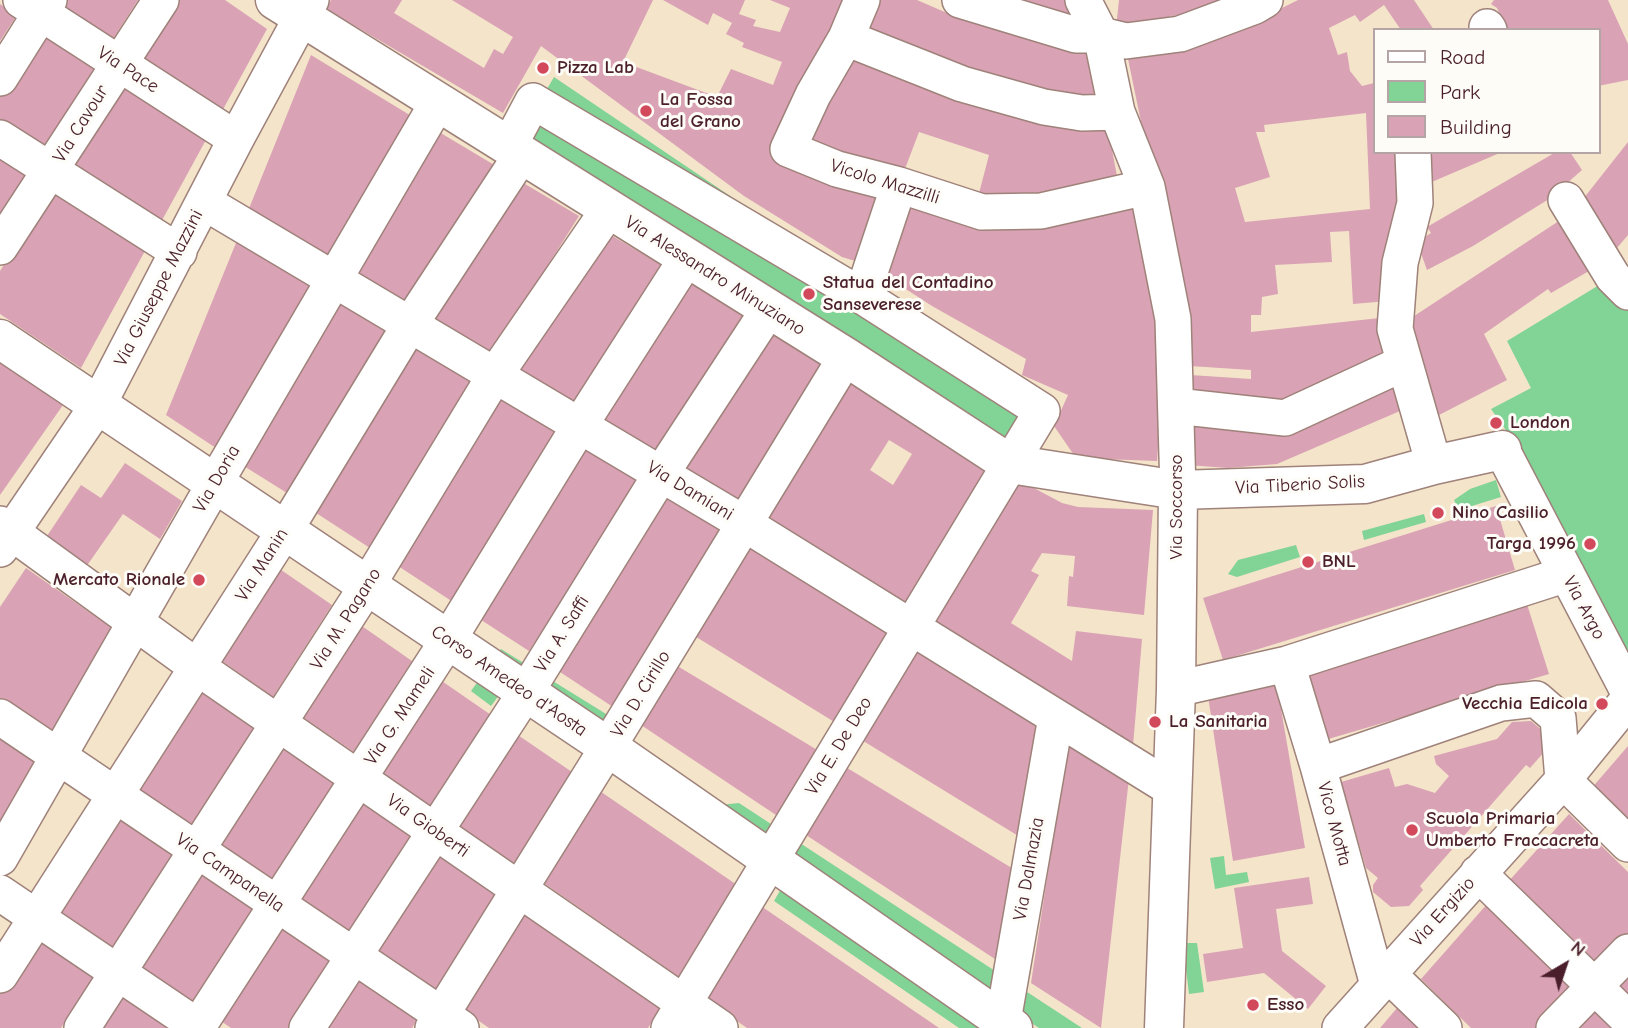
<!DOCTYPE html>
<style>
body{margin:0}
#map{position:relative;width:1628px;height:1028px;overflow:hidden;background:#f4e4ca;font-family:"Comic Neue",sans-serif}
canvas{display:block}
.legend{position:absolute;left:1373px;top:28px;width:228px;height:126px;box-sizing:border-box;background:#fdfcf7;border:2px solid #b5a4a5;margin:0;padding:9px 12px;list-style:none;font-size:21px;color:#4a1f2b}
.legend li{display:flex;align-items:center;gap:14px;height:35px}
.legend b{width:35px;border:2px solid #b5a4a5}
.north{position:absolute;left:1530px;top:930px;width:70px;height:70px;-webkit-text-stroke:5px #fdfcf7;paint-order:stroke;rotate:39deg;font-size:19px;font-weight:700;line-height:28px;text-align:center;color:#4a1f2b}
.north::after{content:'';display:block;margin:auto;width:24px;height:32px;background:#4a1f2b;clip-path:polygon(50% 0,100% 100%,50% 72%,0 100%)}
</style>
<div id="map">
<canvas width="1628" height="1028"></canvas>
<ul class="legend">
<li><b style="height:9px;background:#fff"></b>Road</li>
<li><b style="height:19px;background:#81d496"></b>Park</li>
<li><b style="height:19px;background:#d9a2b5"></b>Building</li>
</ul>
<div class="north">N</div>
</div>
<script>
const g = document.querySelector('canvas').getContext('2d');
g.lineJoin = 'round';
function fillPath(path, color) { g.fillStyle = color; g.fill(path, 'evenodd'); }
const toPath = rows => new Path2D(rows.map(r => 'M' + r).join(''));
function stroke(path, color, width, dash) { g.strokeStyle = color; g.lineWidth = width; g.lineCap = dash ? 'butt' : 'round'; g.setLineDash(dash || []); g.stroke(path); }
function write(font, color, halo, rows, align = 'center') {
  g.font = font + ' "Comic Neue",sans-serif'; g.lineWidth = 6; g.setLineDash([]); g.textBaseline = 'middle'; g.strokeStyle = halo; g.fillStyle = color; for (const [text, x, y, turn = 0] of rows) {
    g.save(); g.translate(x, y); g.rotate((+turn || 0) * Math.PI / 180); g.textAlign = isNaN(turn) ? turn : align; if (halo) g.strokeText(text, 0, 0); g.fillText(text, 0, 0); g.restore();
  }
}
const green = toPath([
 [554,77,742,204,763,239,1034,410,1016,451,517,140],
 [1609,279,1628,295,1628,653,1527,460,1491,409,1531,388,1507,341],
 [1496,480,1501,497,1459,510,1454,500,1470,489],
 [1424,514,1426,522,1364,540,1362,531],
 [1296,545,1300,557,1237,577,1228,574,1238,560],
 [501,649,611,717,602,731,514,675,491,706,471,691],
 [739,803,1082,1028,1039,1028,709,806],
 [1224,856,1226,875,1247,872,1249,882,1215,889,1210,858],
 [785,882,998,1028,959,1028,774,901],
 [1183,943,1197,943,1204,992,1189,994]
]);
const building = toPath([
 [62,0,138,0,111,42,57,7],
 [174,0,225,0,267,29,221,113,136,58],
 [331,0,402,0,394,13,484,68,494,49,503,54,513,37,452,0,653,0,623,62,717,97,731,69,773,85,782,62,742,47,744,43,726,34,732,23,713,13,708,25,663,0,745,0,739,14,756,20,753,26,780,32,790,8,770,0,853,0,776,150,889,192,865,264,842,257,744,196,541,46,503,113,326,9],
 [871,0,917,0,954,16,1028,38,1093,53,1096,104,939,63,856,31],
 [997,0,1071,0,1078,5,1068,24],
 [1119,0,1237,0,1193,15,1169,16,1169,25,1116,28],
 [1298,0,1414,0,1434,30,1401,30,1384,5,1360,22,1355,15,1329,28,1338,55,1347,52,1350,71,1362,86,1374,83,1374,152,1402,152,1402,206,1388,301,1353,304,1349,231,1330,232,1332,262,1275,265,1278,294,1262,297,1261,315,1251,315,1251,332,1389,317,1390,365,1273,408,1190,402,1190,375,1251,379,1251,370,1190,366,1188,303,1172,229,1146,146,1128,59,1274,12],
 [1366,113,1370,209,1245,222,1235,188,1270,177,1256,132,1265,132,1264,125],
 [1494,0,1608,0,1628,44,1628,80,1598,86,1598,30,1507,30,1497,8,1491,4],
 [0,4,17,15,0,41],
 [42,30,96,66,43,148,0,120,0,95],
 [847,49,1107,123,1119,187,977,201,989,155,919,132,903,174,823,153,803,134],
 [311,55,413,117,330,259,248,211],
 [121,82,207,138,160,224,69,165],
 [439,132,496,166,407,305,354,273],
 [1628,142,1628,235,1611,255,1576,208],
 [1422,152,1502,152,1427,184],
 [1556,152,1570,152,1582,170,1549,199,1473,246,1427,270,1417,242,1431,233,1427,227],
 [0,154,28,172,0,215],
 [520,181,579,216,491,355,431,320],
 [53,188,146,249,81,368,0,314,0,271],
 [904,193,1133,199,1164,353,1157,461,1076,458,1054,426,1068,395,1022,375,1026,359,932,306,878,271],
 [1568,215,1601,264,1551,293,1548,289,1484,334,1507,380,1439,415,1418,374,1405,322],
 [604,231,663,266,576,406,515,370],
 [238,238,316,284,219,450,166,415],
 [687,281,746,316,657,454,599,420],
 [340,297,392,329,287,493,239,463],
 [769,330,826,365,739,504,681,469],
 [416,343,476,380,370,548,310,509],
 [0,362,63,405,0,495],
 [1393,376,1400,411,1277,464,1228,468,1187,465,1189,413,1253,417,1254,434,1276,432],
 [852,380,991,464,906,606,765,519],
 [889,440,912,454,893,485,870,470],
 [500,394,560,431,453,602,392,562],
 [583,445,640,479,529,651,475,616],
 [125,463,182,501,160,539,123,514,86,567,45,539,81,485,101,498],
 [1017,479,1062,503,1078,507,1153,510,1144,615,1067,606,1069,576,1073,577,1075,556,1042,553,1031,571,1039,575,1011,623,1072,661,1076,631,1142,639,1133,746,931,621],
 [665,494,723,530,613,707,554,668],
 [1496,506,1515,570,1223,660,1203,598],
 [749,545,891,632,836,723,693,635],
 [274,565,332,605,273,697,215,656],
 [26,568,116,631,55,738,0,700,0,607],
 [1526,601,1549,674,1325,740,1303,671],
 [359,624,412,661,354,752,301,716],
 [916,647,1037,721,1020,837,860,739],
 [674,664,819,751,779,817,638,723],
 [436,677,491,715,432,807,377,769],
 [1276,680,1305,848,1233,861,1208,696],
 [196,686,255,726,190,827,131,788],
 [1531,721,1544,732,1545,751,1530,768,1526,765,1420,886,1423,890,1409,906,1391,907,1373,892,1373,885,1378,878,1366,868,1341,782,1389,768,1395,787,1407,784,1435,793,1449,776,1436,764,1434,756,1497,739,1512,722],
 [512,731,572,772,514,864,454,822],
 [0,738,40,765,0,834],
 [1068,741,1129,778,1101,1028,1031,983],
 [282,745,335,782,271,882,217,846],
 [1628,746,1628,827,1590,790],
 [844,766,1015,870,1001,963,803,833],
 [594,787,737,885,679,977,538,879],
 [359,798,413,835,349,934,295,898],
 [114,814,173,854,112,949,53,909],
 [1569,814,1628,872,1628,933,1595,967,1508,882],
 [436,851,496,893,435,991,373,950],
 [200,872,255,909,194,1003,139,967],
 [1309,877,1313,904,1276,909,1282,951,1326,986,1308,1009,1264,973,1207,982,1203,954,1243,948,1234,888],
 [1488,903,1575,988,1537,1028,1471,1028,1421,979],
 [758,904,939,1028,747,1028,702,997],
 [519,909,661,1007,648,1028,489,1028,459,1007],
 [278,925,333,961,289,1028,231,1028,218,1019],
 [36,935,96,975,61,1028,0,1028,0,992],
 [1628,972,1628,999,1615,986],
 [356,977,418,1018,412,1028,323,1028],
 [123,993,174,1028,100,1028],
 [1403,1001,1432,1028,1380,1028],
 [1594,1008,1615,1028,1574,1028]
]);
const street = toPath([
 [21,0,236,139],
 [862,0,846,38,813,95,788,149,837,169,899,185,982,212,1041,211,1147,187],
 [960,0,1076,35,1101,35,1126,41,1180,34,1255,6,1265,0],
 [1083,0,1101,35,1117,112,1147,187,1173,319,1178,490],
 [1487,27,1489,30],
 [846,38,962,84,1044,107,1082,113,1117,112],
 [0,78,49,0],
 [0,138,179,252],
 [509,146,533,101,862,296,1042,411,669,1028],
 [1413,152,1415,203,1400,263,1395,329,1434,465],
 [1566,200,1613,277,1628,292],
 [204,202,745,524,1172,789],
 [0,247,161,0],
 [862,296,899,185],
 [1176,406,1285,418,1404,363],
 [1502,450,1628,691],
 [0,524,197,667,720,1028],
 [0,549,98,405,236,139,311,0],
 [1287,664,1318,766,1378,985],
 [1176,689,1287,664,1567,574],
 [0,717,461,1028],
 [1318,766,1501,703,1536,699,1558,718,1563,780,1628,844],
 [0,858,215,483,438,102],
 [1478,873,1628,1019],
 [0,893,200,1028],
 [1388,974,1444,1028],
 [0,975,285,530,411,323,522,154],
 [1003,1021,1056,717],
 [82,1028,367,586,495,375,609,209],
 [197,1028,448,640,580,425,687,258],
 [307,1028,526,692,661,474,769,309],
 [433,1028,608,747,846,357],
 [1340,1028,1563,780,1628,700],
 [1554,1028,1628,952]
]);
const secondary = toPath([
 [275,0,846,357,1010,464,1178,490,1365,484,1434,465,1502,450],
 [0,339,608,747,1013,1028],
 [1164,1028,1176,689,1178,490]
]);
const markers = [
 [543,68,7,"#d1495b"],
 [646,111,7,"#d1495b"],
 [809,294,7,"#d1495b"],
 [1496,423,7,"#d1495b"],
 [1438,513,7,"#d1495b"],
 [1590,544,7,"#d1495b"],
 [1308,562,7,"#d1495b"],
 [199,580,7,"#d1495b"],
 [1602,704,7,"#d1495b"],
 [1155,722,7,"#d1495b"],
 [1412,830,7,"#d1495b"],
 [1253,1005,7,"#d1495b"]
];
const poiNames = [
 ["Pizza Lab",557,68],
 ["La Fossa",660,100],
 ["del Grano",660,122],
 ["Statua del Contadino",823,283],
 ["Sanseverese",823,305],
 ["London",1510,423],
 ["Nino Casilio",1452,513],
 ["Targa 1996",1576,544,"right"],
 ["BNL",1322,562],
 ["Mercato Rionale",185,580,"right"],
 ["Vecchia Edicola",1588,704,"right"],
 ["La Sanitaria",1169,722],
 ["Scuola Primaria",1426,819],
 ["Umberto Fraccacreta",1426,841],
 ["Esso",1267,1005]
];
const streetNames = [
 ["Via Pace",128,70,33],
 ["Via Cavour",81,124,-58],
 ["Vicolo Mazzilli",885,182,17],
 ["Via Alessandro Minuziano",715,276,32],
 ["Via Giuseppe Mazzini",159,288,-63],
 ["Via Doria",217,479,-60],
 ["Via Tiberio Solis",1300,485,-3],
 ["Via Damiani",690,491,31],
 ["Via Soccorso",1177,507,-90],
 ["Via Manin",262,565,-58],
 ["Via Argo",1584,608,62],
 ["Via M. Pagano",346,619,-58],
 ["Via A. Saffi",562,634,-58],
 ["Corso Amedeo d'Aosta",509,681,34],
 ["Via D. Cirillo",641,694,-59],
 ["Via G. Mameli",400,716,-57],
 ["Via E. De Deo",839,746,-59],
 ["Vico Motta",1334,824,75],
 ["Via Gioberti",428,826,35],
 ["Via Dalmazia",1029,869,-80],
 ["Via Campanella",230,873,34],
 ["Via Ergizio",1443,912,-48]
];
fillPath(green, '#81d496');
fillPath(building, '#d9a2b5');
stroke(street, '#9f827a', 38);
stroke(secondary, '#9f827a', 41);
stroke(street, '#fff', 35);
stroke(secondary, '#fff', 38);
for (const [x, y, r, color] of markers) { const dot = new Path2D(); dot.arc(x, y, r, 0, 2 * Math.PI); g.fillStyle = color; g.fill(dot); stroke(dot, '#fdfcf7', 2.5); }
write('bold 19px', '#4a1f2b', '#fdfcf7', poiNames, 'left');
write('19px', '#4a1f2b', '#fdfcf7', streetNames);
</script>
